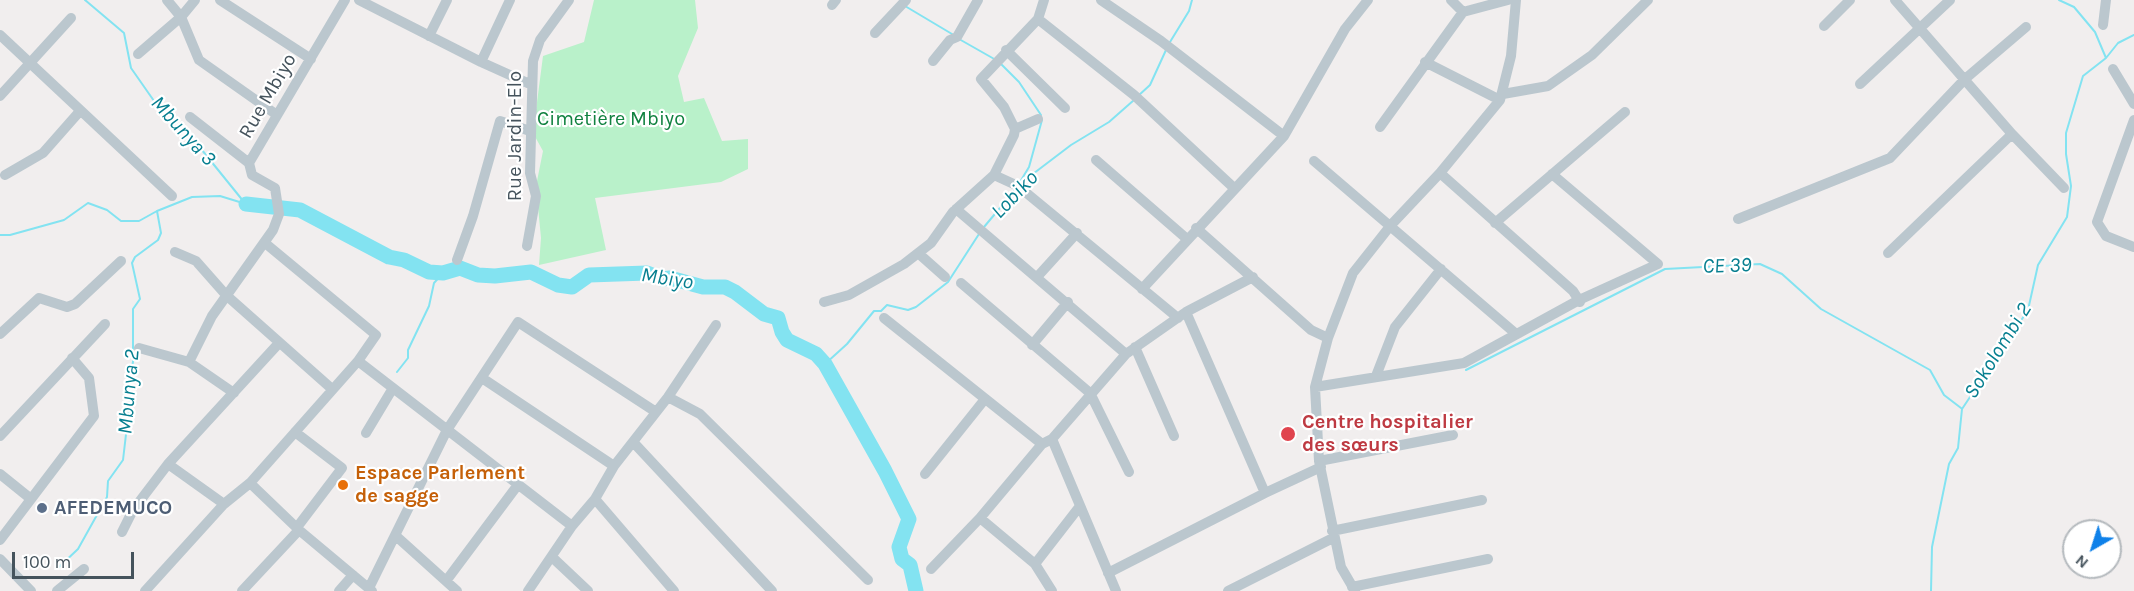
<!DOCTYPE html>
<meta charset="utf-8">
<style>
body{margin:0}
#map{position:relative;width:2134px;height:591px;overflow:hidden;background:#f1eeee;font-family:Karla,sans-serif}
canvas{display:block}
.north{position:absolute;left:2062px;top:519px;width:60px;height:60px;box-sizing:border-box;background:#fff;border:2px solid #b5babe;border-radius:50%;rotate:219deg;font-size:16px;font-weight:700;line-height:24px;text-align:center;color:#45535c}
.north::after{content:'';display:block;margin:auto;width:21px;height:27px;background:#0f81e9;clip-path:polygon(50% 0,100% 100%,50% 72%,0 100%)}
.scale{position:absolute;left:12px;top:552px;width:122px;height:27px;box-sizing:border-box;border:3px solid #45535c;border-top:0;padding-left:8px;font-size:18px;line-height:21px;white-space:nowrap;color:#45535c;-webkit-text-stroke:4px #fff;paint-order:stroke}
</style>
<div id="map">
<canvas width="2134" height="591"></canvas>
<div class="north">N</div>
<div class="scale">100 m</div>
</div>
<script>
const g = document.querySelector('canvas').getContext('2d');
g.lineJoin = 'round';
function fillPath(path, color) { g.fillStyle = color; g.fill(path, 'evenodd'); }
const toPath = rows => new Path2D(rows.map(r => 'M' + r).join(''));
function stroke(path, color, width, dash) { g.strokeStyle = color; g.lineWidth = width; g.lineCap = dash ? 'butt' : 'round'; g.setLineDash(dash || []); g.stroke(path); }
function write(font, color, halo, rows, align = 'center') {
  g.font = font + ' Karla,sans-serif'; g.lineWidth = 4.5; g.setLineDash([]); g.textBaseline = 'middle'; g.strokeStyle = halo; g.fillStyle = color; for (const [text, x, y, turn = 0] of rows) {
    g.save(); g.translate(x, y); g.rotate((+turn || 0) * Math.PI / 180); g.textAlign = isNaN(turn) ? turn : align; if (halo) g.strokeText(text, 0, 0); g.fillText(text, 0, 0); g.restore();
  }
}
const green = toPath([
 [594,0,695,0,698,28,678,76,684,102,704,98,722,141,748,139,748,169,721,182,595,198,606,250,539,265,541,238,536,186,543,151,533,133,543,56,584,42]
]);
const stream = toPath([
 [85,0,124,33,131,68,168,121,189,134,244,202],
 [2059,0,2074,7,2095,32,2106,58],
 [905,6,952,34],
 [959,39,996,60],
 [1170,42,1189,11,1192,0],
 [1000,63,1019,82,1041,115],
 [1138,96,1150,85,1166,50],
 [1020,182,1029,167,1042,120],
 [1021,183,1071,145,1109,122,1134,100],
 [984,227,1015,190],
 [0,235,10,235,64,220,88,203,107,210,121,221,139,221,157,211],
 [825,364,847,344,874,311,881,311,887,305,908,310,916,307,948,282,979,234],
 [1466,370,1665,269,1760,264,1782,274,1821,309,1930,370,1944,395,1961,408],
 [397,372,408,358,408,350,429,306,434,283,443,273],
 [59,567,78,549,107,497,108,481,123,460,130,400,128,382,133,362,133,309,140,299,132,263,135,257,158,240,161,233,157,211,192,197,220,196,246,204],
 [1931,591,1932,547,1949,464,1958,448,1962,409,2028,310,2038,265,2067,217,2071,186,2066,154,2066,133,2083,76,2106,58,2118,43,2134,35]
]);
const river = toPath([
 [246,204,300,210,389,257,404,260,429,272,443,273,460,268,478,275,495,276,531,272,558,285,572,287,589,275,647,273,662,279,670,278,703,287,725,287,735,292,764,314,778,318,782,332,787,340,816,354,825,364,885,471,909,519,899,547,902,559,910,565,916,591]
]);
const minor = toPath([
 [167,0,181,17,199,60,277,115],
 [220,0,311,59],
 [359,0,481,62,532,85],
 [1101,0,1161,41,1284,136],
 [1451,0,1463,12],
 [1895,0,2012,134,2064,188],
 [832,5,836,0],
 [1038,19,1134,95,1234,188],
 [2103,25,2106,0],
 [1824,26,1850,0],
 [875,33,906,0],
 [0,35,172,196],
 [429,36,447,0],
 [1006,50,1065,108],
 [138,54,181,17,195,0],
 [933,61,950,40,957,37,978,0],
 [481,62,510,0],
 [1425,62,1500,100],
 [2113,69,2134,104],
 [1860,84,1950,0],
 [1503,94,1548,86,1592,55,1648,0],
 [0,96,71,18],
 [190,117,249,163],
 [2134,120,2097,222,2106,236,2134,247],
 [1380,127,1463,12,1508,0],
 [1015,129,1038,119],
 [1096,160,1187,239],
 [1314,161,1515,333],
 [1440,173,1573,291,1580,302],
 [5,175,43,153,80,111],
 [994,175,1018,186,1178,318],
 [956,209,1126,354],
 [1738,219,1890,158,1965,79,2026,27],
 [1495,223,1625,112],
 [1196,228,1311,330,1328,338],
 [527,246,536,196,530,173,533,61,540,40,569,0],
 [175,252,196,261,226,295,332,389],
 [918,253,945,277],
 [1888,253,2012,134],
 [457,260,473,216,500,121,530,131],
 [1038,276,1077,233],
 [961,283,1090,393,1129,472],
 [1142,289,1284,136,1345,29,1368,0],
 [824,302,849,295,904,264,931,243,953,212,994,175,1014,135,1015,129,1004,107,981,79,1038,19,1044,0],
 [1186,312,1265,493],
 [884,318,1042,444],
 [0,334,39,298,67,307,75,304,121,261],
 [1032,345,1068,302],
 [1135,347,1174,436],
 [139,348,189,362,234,393],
 [358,361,572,526],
 [189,362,212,316,273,230,279,214,275,188,252,175,249,163,345,0],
 [1376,376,1395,327,1441,269],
 [482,378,614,466],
 [1315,387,1464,363,1579,300,1658,264,1552,174],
 [668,397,700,414,868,580],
 [295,432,342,468,298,526],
 [366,433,393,388],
 [0,436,105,324],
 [1052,439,1116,591],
 [634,443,772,591],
 [1319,461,1453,435],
 [168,464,224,504],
 [0,474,31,499],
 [925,474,985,399],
 [250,483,299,530,372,591],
 [595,499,674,591],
 [980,518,1035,564,1052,591],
 [1332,531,1482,500],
 [122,532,133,510,168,464,279,343],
 [396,536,457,591],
 [0,540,94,416,89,378,72,358],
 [553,558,588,591],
 [0,559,31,591],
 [1035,564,1080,506],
 [931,569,980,518,1042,444,1052,439,1126,354,1186,312,1253,277],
 [1108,573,1265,493,1321,467],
 [446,581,517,486],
 [1352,587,1488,559],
 [369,588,447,430,518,322,656,412],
 [57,591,84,569],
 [145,591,224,504,250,483,358,361,376,335,265,243],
 [242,591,299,530],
 [339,591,353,575],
 [528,591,572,526,595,499,614,466,668,397,716,325],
 [1228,591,1333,538],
 [1355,591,1341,567,1319,461,1315,387,1328,338,1353,273,1391,225,1440,173,1500,100,1511,56,1516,0]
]);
const markers = [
 [1288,434,8,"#e0444e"],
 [343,485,6,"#e8710a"],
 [42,508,6,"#5c6f8a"]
];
const streetNames = [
 ["Rue Mbiyo",268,96,-60],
 ["Rue Jardin-Elo",515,136,-90]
];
const parkNames = [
 ["Cimetière Mbiyo",611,119]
];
const healthNames = [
 ["Centre hospitalier",1302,422],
 ["des sœurs",1302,445]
];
const foodNames = [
 ["Espace Parlement",355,473],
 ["de sagge",355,496]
];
const serviceNames = [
 ["AFEDEMUCO",54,508]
];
const waterNames = [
 ["Mbunya 3",183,131,48],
 ["Lobiko",1015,195,-46],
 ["CE 39",1727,266,-2],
 ["Mbiyo",667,279,9],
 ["Sokolombi 2",1998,351,-58],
 ["Mbunya 2",129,392,-85]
];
fillPath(green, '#b9f1ca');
stroke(stream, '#83e3f1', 2);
stroke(river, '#83e3f1', 15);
stroke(minor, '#bbc7ce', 10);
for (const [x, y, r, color] of markers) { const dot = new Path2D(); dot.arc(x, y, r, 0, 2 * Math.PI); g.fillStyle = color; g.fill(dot); stroke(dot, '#fff', 2); }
write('20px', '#45535c', '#fff', streetNames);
write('20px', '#118240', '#fff', parkNames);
write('bold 20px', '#be3a42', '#fff', healthNames, 'left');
write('bold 20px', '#c56008', '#fff', foodNames, 'left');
write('bold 20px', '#4e5e75', '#fff', serviceNames, 'left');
write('italic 21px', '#077f90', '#fff', waterNames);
</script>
